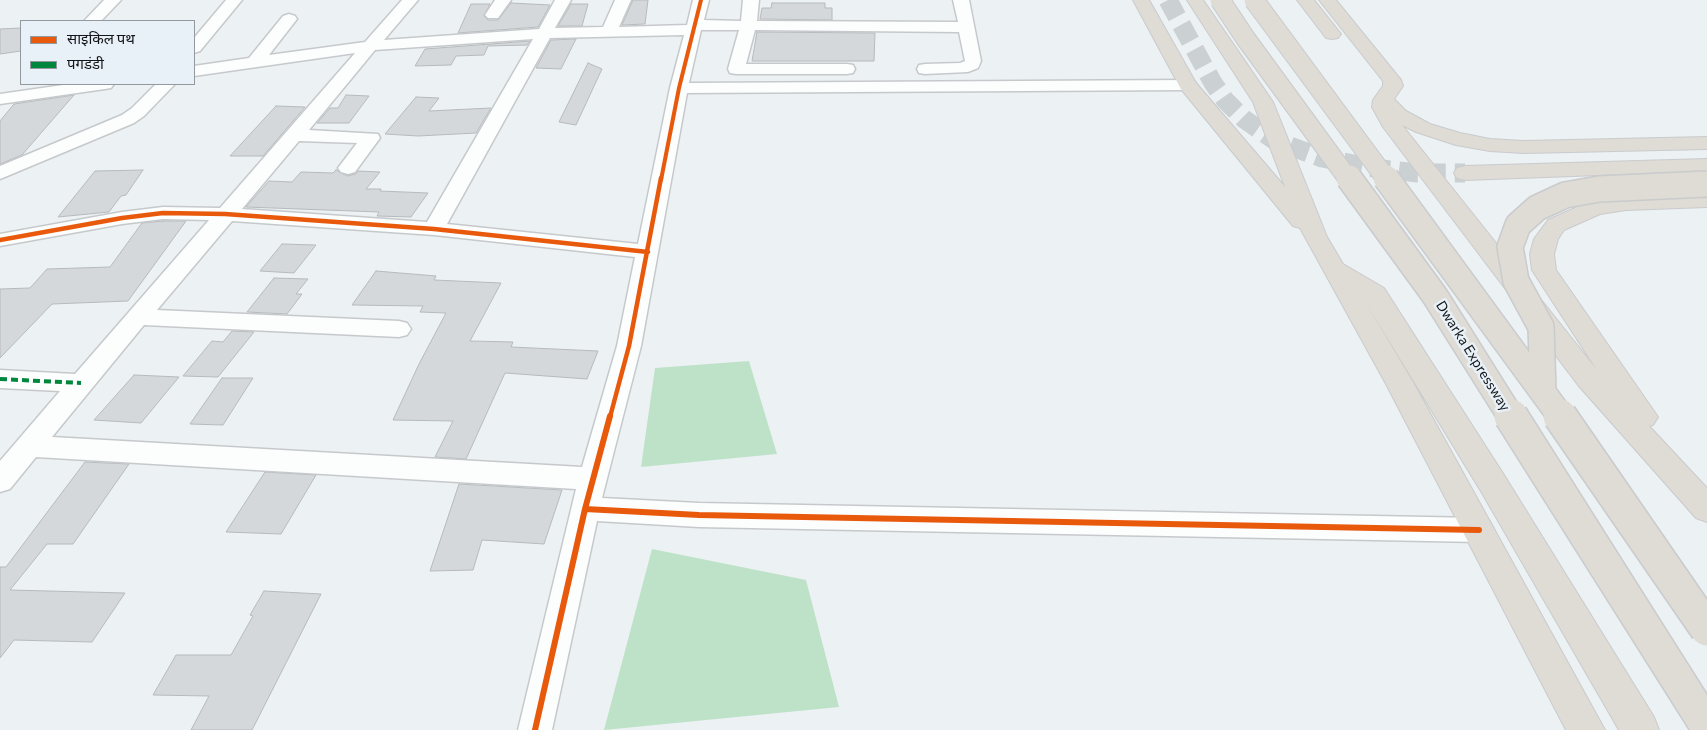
<!DOCTYPE html>
<meta charset="utf-8">
<style>
body{margin:0}
#map{position:relative;width:1707px;height:730px;overflow:hidden;background:#ecf1f4;font-family:Commissioner,"Noto Sans Devanagari",sans-serif}
canvas{display:block}
.legend{position:absolute;left:20px;top:20px;width:175px;height:65px;box-sizing:border-box;background:#e9f1f8;border:1px solid #93999e;margin:0;padding:6px 9px;list-style:none;font-size:15px;color:#131518}
.legend li{display:flex;align-items:center;gap:10px;height:25px}
.legend b{width:25px;border:1px solid #93999e}
</style>
<div id="map">
<canvas width="1707" height="730"></canvas>
<ul class="legend">
<li><b style="height:6px;background:#e8590c"></b>साइकिल पथ</li>
<li><b style="height:6px;background:#00873e"></b>पगडंडी</li>
</ul>
</div>
<script>
const g = document.querySelector('canvas').getContext('2d');
g.lineJoin = 'round';
function fillPath(path, color) { g.fillStyle = color; g.fill(path, 'evenodd'); }
const toPath = rows => new Path2D(rows.map(r => 'M' + r).join(''));
function stroke(path, color, width, dash) { g.strokeStyle = color; g.lineWidth = width; g.lineCap = dash ? 'butt' : 'round'; g.setLineDash(dash || []); g.stroke(path); }
function write(font, color, halo, rows, align = 'center') {
  g.font = font + ' Commissioner,sans-serif'; g.lineWidth = 5; g.setLineDash([]); g.textBaseline = 'middle'; g.strokeStyle = halo; g.fillStyle = color; for (const [text, x, y, turn = 0] of rows) {
    g.save(); g.translate(x, y); g.rotate((+turn || 0) * Math.PI / 180); g.textAlign = isNaN(turn) ? turn : align; if (halo) g.strokeText(text, 0, 0); g.fillText(text, 0, 0); g.restore();
  }
}
const green = toPath([
 [749,361,777,454,641,467,655,368],
 [652,549,806,580,839,707,604,730]
]);
const building = toPath([
 [633,0,648,0,645,24,622,25,633,0],
 [511,3,550,5,538,27,458,33,471,4,490,4,484,16,488,20,498,20,511,3],
 [772,3,825,3,825,8,832,8,832,20,760,19,762,8,771,8,772,3],
 [571,4,588,4,582,26,558,26,571,4],
 [21,28,21,51,0,54,0,29,21,28],
 [757,32,875,33,874,61,752,61,757,32],
 [576,39,561,69,536,68,551,40,576,39],
 [530,41,527,45,488,46,484,55,456,56,451,65,415,66,425,49,530,41],
 [588,63,602,69,576,125,559,122,588,63],
 [74,95,22,155,0,164,0,121,14,104,74,95],
 [346,95,369,96,349,123,317,123,330,108,338,108,346,95],
 [416,97,439,98,429,111,491,108,476,133,418,136,385,134,416,97],
 [276,106,305,107,263,156,230,156,276,106],
 [143,170,126,195,121,196,109,212,58,217,95,171,143,170],
 [336,170,347,176,356,174,358,171,380,172,366,189,381,189,380,191,428,193,411,217,377,216,379,212,246,207,269,181,292,182,301,172,333,173,336,170],
 [163,221,186,221,128,301,52,304,0,358,0,289,30,288,47,269,110,267,142,223,163,221],
 [282,244,316,245,294,273,260,271,282,244],
 [376,271,436,276,434,280,501,283,470,341,513,342,511,347,598,351,587,379,505,373,466,459,435,457,453,421,393,420,419,364,446,313,420,312,423,306,352,305,376,271],
 [274,278,308,279,296,294,302,294,287,314,247,312,274,278],
 [232,331,254,332,218,377,183,376,212,341,223,342,232,331],
 [134,375,179,377,141,423,94,420,134,375],
 [222,378,253,378,223,425,190,424,222,378],
 [85,462,129,464,73,544,47,544,10,590,125,593,92,642,14,640,0,658,0,567,6,567,85,462],
 [265,472,316,475,281,534,226,532,265,472],
 [459,484,562,490,544,544,482,540,473,570,430,571,459,484],
 [264,591,321,594,252,730,191,730,209,696,153,695,176,655,231,655,253,616,250,615,264,591]
]);
const highwayTunnel = toPath([
 [1168,0,1213,83,1225,100,1244,119,1274,140,1322,158,1374,168,1417,173,1465,173]
]);
const minor = toPath([
 [104,0,121,0,101,21,84,21,104,0],
 [226,0,242,0,200,51,194,53,194,38,226,0],
 [402,0,418,0,384,40,539,29,555,0,571,0,555,28,603,27,615,0,631,0,619,27,687,25,693,0,709,0,704,20,741,21,743,0,759,0,757,21,958,22,953,0,969,0,981,61,978,68,968,72,925,74,919,73,917,69,919,65,925,64,960,63,965,61,959,32,755,30,746,64,847,64,853,65,855,69,853,73,847,74,736,74,730,73,728,69,739,30,701,30,689,83,1188,80,1194,81,1197,85,1194,89,1188,90,687,93,641,346,602,498,699,503,1479,518,1489,521,1494,530,1489,539,1479,542,699,527,597,521,552,730,518,730,576,489,36,457,10,489,0,492,0,461,60,391,0,388,0,370,75,374,209,220,163,219,122,224,0,246,0,234,122,212,163,207,220,208,355,53,194,76,194,66,249,58,283,16,289,14,295,16,297,19,269,55,365,42,402,0],
 [684,35,670,88,638,244,447,224,550,38,684,35],
 [533,39,427,222,242,209,299,141,357,143,338,168,341,172,348,174,355,172,380,138,378,134,309,130,375,50,533,39],
 [232,221,434,235,635,257,617,346,582,467,52,437,144,325,399,337,407,335,411,329,407,323,399,321,157,310,232,221],
 [495,0,511,0,498,18,488,18,485,15,495,0],
 [70,84,114,84,111,88,105,89,0,104,0,94,70,84],
 [156,84,175,84,144,116,134,123,0,179,0,166,122,115,132,108,156,84]
]);
const highway = toPath([
 [1133,0,1149,0,1196,83,1285,187,1253,102,1187,0,1203,0,1273,102,1327,237,1343,264,1384,288,1504,475,1654,717,1659,730,1619,730,1482,493,1363,298,1414,384,1605,730,1566,730,1386,384,1300,228,1293,226,1181,89,1133,0],
 [1297,0,1314,0,1341,34,1338,38,1332,39,1326,38,1297,0],
 [1319,0,1336,0,1401,80,1403,86,1394,99,1406,111,1430,124,1460,133,1490,139,1524,141,1707,137,1707,149,1524,153,1490,151,1456,145,1416,132,1402,125,1597,370,1532,270,1530,254,1534,239,1548,220,1586,203,1626,196,1707,193,1707,207,1626,210,1600,214,1564,230,1558,239,1554,254,1556,270,1658,417,1653,425,1649,426,1707,488,1707,522,1696,518,1578,385,1383,127,1372,107,1373,100,1383,86,1383,81,1319,0],
 [1707,159,1707,171,1465,180,1457,178,1454,173,1457,168,1465,166,1707,159]
]);
const highwayBridgeFar2 = toPath([
 [1220,0,1246,39,1349,180],
 [1254,0,1387,180]
]);
const highwayBridgeFar1 = toPath([
 [1349,178,1435,296,1511,417],
 [1386,178,1561,417],
 [1543,391,1541,327,1516,281,1510,247,1518,225,1537,208,1565,195,1599,189,1707,184]
]);
const highwayBridge = toPath([
 [1511,416,1707,726],
 [1560,416,1707,629]
]);
const quiet = toPath([
 [0,379,81,383]
]);
const cyclewayFar2 = toPath([
 [661,180,679,88,701,0]
]);
const cyclewayFar1 = toPath([
 [0,240,122,218,163,213,225,214,434,229,648,252],
 [610,417,629,346,661,178]
]);
const cycleway = toPath([
 [585,509,699,515,1479,530],
 [535,730,585,509,610,416]
]);
const streetNames = [
 ["Dwarka Expressway",1473,356,58]
];
fillPath(green, '#bee2c8');
fillPath(building, '#d4d8db');
stroke(building, '#b6babc', 1);
stroke(highwayTunnel, '#cbd0d3', 19, [19, 9]);
stroke(minor, '#c6c9cb', 3);
stroke(highway, '#c9cbcd', 2);
fillPath(minor, '#fcfdfd');
fillPath(highway, '#dfdbd5');
stroke(highwayBridgeFar2, '#c9cbcd', 21, []);
stroke(highwayBridgeFar1, '#c9cbcd', 28, []);
stroke(highwayBridge, '#c9cbcd', 36, []);
stroke(highwayBridgeFar2, '#dfdbd5', 19);
stroke(highwayBridgeFar1, '#dfdbd5', 25);
stroke(highwayBridge, '#dfdbd5', 33);
stroke(quiet, '#00873e', 4, [7, 4]);
stroke(cyclewayFar2, '#e8590c', 4);
stroke(cyclewayFar1, '#e8590c', 4.5);
stroke(cycleway, '#e8590c', 6);
write('14px', '#131518', '#e9f1f8', streetNames);
</script>
